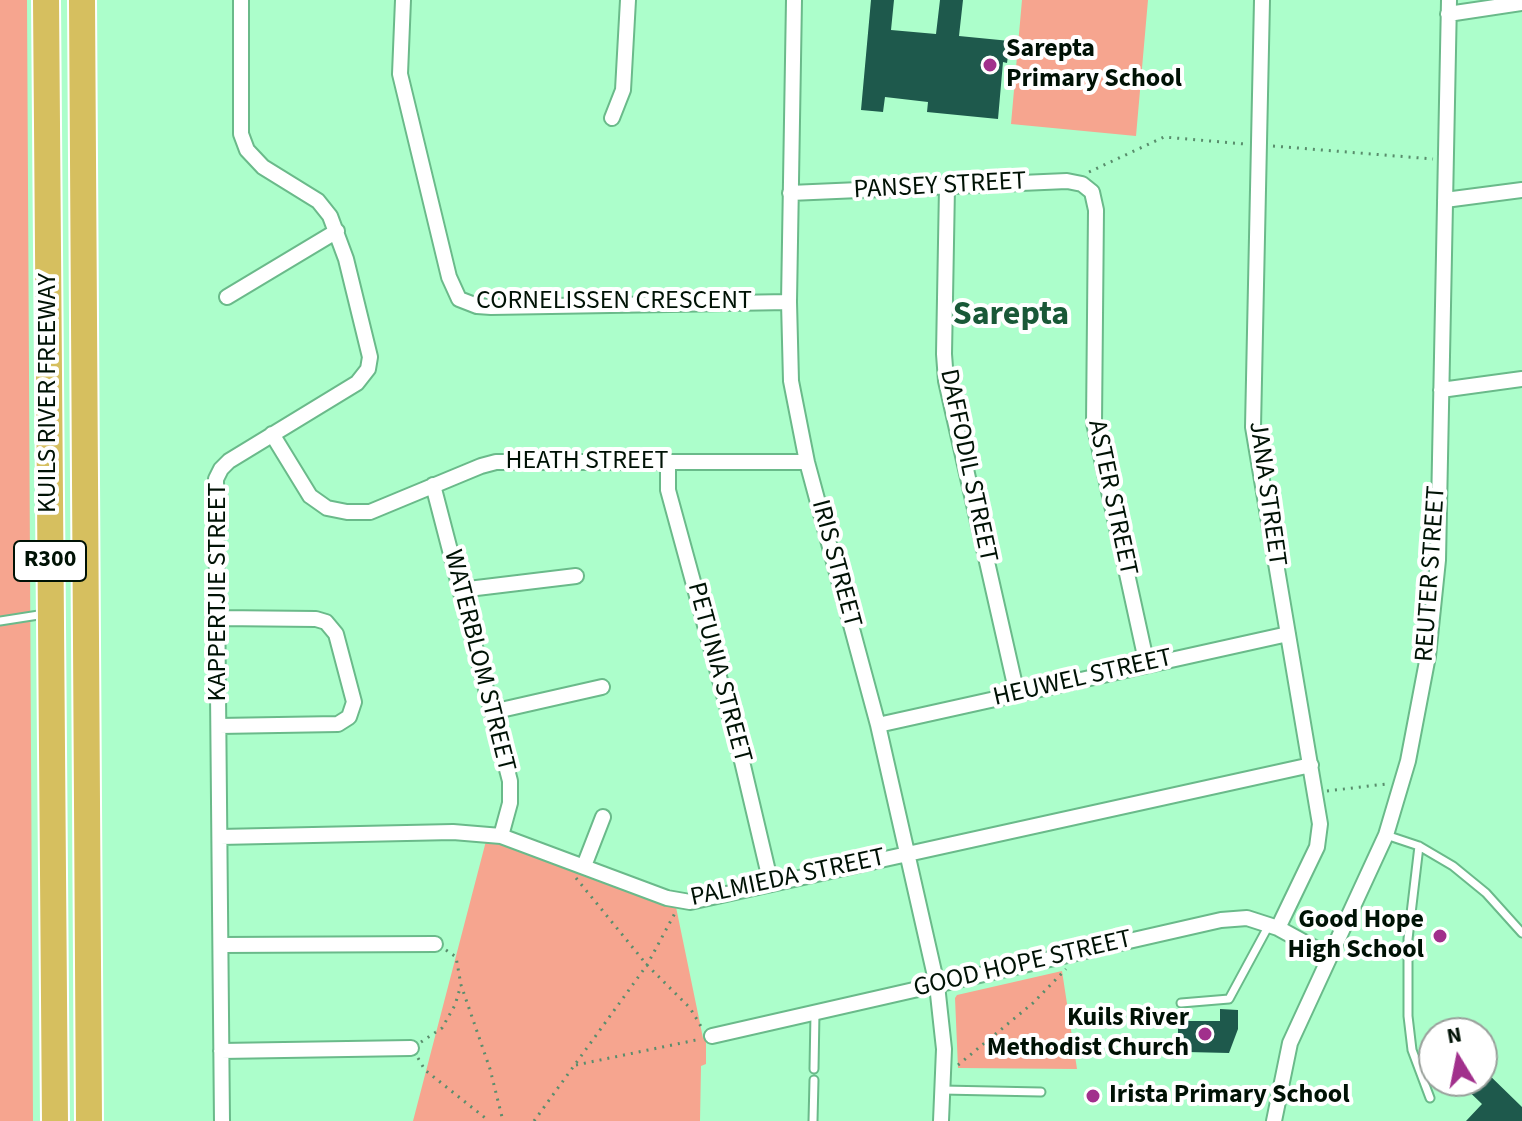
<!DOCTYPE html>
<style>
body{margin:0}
#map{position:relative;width:1522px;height:1121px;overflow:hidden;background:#acfecb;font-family:"Source Sans 3",sans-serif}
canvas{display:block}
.north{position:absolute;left:1418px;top:1017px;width:80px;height:80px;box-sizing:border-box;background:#fff;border:2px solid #99a09b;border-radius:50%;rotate:350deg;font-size:22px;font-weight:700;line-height:32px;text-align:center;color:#001205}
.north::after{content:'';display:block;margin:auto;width:28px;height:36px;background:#a1308c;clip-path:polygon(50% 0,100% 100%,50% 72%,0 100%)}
</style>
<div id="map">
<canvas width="1522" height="1121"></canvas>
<div class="north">N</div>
</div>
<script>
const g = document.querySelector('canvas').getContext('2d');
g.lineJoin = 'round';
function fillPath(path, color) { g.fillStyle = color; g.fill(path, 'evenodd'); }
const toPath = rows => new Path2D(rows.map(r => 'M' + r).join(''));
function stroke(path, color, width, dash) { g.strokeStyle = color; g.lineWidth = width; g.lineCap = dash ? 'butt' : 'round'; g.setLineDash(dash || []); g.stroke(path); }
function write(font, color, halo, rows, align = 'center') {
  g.font = font + ' "Source Sans 3",sans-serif'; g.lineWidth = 8; g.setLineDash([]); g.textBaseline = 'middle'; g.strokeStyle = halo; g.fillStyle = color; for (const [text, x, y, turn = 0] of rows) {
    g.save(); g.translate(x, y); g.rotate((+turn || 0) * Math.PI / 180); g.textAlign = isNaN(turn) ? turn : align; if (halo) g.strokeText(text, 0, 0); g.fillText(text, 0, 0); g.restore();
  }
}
const green = toPath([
 [0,0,27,0,33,1121,0,1121],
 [1022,0,1148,0,1136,136,1011,124],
 [486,841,502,843,676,907,703,1038,706,1038,706,1064,701,1066,700,1121,413,1121],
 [1062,971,1077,1069,958,1068,955,998,957,995]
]);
const building = toPath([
 [871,0,894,0,891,30,936,34,940,0,963,0,959,36,1010,41,1007,63,1003,62,998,119,927,112,928,102,885,97,883,112,861,110],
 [1220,1009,1238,1010,1238,1029,1229,1053,1187,1052,1188,1049,1178,1049,1178,1021,1220,1021],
 [1482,1068,1522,1107,1522,1121,1466,1121,1482,1104,1458,1081,1482,1081]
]);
const path = toPath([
 [1273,146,1433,159],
 [1089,172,1164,137,1245,144],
 [1327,791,1386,784],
 [576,878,647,965,690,1008,702,1028],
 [446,950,456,957,461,985,490,1069,503,1121],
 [421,1042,442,1028,455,1005,461,985],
 [418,1058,425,1070,489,1121],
 [576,1065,701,1039],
 [958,1065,1033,1003,1066,969],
 [534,1121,647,965,675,913]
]);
const service = toPath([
 [0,621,45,614],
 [1386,835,1419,846,1453,866,1486,893,1522,933],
 [1419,846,1408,939,1408,1016,1412,1050,1430,1098],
 [1181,1003,1229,999,1269,925],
 [814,1069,815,1013],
 [942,1090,1041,1092],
 [813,1121,814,1080]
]);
const minor = toPath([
 [403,0,400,74,449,277,459,299,477,306,491,307,789,302],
 [794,0,789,302,791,381,807,462,878,725,937,985,944,1049,941,1121],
 [1262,0,1253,427,1320,824,1317,847,1278,928],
 [1448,14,1522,3],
 [612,118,623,90,628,0],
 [947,187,944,354,946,381,1017,694],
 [790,193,1067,181,1082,184,1092,192,1096,210,1094,423,1147,665],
 [1445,200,1522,190],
 [227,297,337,231],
 [1441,390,1522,379],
 [272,434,310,496,327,508,347,512,370,512,481,466,496,462,807,462],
 [668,462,668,490,741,757,771,884],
 [433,485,510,781,510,803,501,836],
 [460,590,576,576],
 [218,618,316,619,326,622,336,634,354,702,349,717,338,724,219,726],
 [492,712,602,687],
 [878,725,1288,634],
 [220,837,453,832,501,836,667,898,690,902,1311,765],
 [584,866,603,817],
 [221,945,435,944],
 [712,1036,1221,920,1247,918,1278,928,1329,956],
 [221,1051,411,1048],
 [222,1121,216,479,221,469,229,461,357,383,368,369,370,357,346,259,330,216,318,201,263,167,247,150,241,134,241,0],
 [1274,1121,1290,1043,1386,835,1408,761,1428,656,1438,560,1449,0]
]);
const motorway = toPath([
 [46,0,55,1121],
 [82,0,89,1121]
]);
const markers = [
 [990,65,8,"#a1308c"],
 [1440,936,8,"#a1308c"],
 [1205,1034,8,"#a1308c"],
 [1093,1096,8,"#a1308c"]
];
const shields = [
 [50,561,72]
];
const shieldNames = [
 ["R300",50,561]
];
const poiNames = [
 ["Sarepta",1006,50],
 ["Primary School",1006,80],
 ["Good Hope",1424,921,"right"],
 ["High School",1424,951,"right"],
 ["Kuils River",1189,1019,"right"],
 ["Methodist Church",1189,1049,"right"],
 ["Irista Primary School",1109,1096]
];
const streetNames = [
 ["PANSEY STREET",940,187,-3],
 ["CORNELISSEN CRESCENT",614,302],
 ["KUILS RIVER FREEWAY",49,393,-90],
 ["HEATH STREET",587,462],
 ["DAFFODIL STREET",967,466,78],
 ["JANA STREET",1266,494,82],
 ["ASTER STREET",1111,498,78],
 ["IRIS STREET",835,564,75],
 ["REUTER STREET",1432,574,-86],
 ["KAPPERTJIE STREET",219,592,-90],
 ["WATERBLOM STREET",478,661,76],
 ["PETUNIA STREET",718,673,75],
 ["HEUWEL STREET",1083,679,-13],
 ["PALMIEDA STREET",788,879,-12],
 ["GOOD HOPE STREET",1023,965,-13]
];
const districtNames = [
 ["Sarepta",1011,317]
];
fillPath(green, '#f6a58f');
fillPath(building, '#1e594c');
stroke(service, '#6aba8a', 11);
stroke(minor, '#6aba8a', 18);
stroke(motorway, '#fff', 30);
stroke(path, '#598d6c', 3, [2, 6]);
stroke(service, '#fff', 7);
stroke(minor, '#fff', 14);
stroke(motorway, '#d6bf5f', 26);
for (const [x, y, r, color] of markers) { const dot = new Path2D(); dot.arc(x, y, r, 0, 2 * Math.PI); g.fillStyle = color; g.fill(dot); stroke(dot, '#fff', 3); }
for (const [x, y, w] of shields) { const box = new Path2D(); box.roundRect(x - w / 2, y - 20, w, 40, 6); g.fillStyle = '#fff'; g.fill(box); stroke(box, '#001205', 2); }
write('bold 24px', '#001205', null, shieldNames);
write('bold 26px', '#001205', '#fff', poiNames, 'left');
write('26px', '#001205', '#fff', streetNames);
write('bold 34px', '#195837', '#fff', districtNames);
</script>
